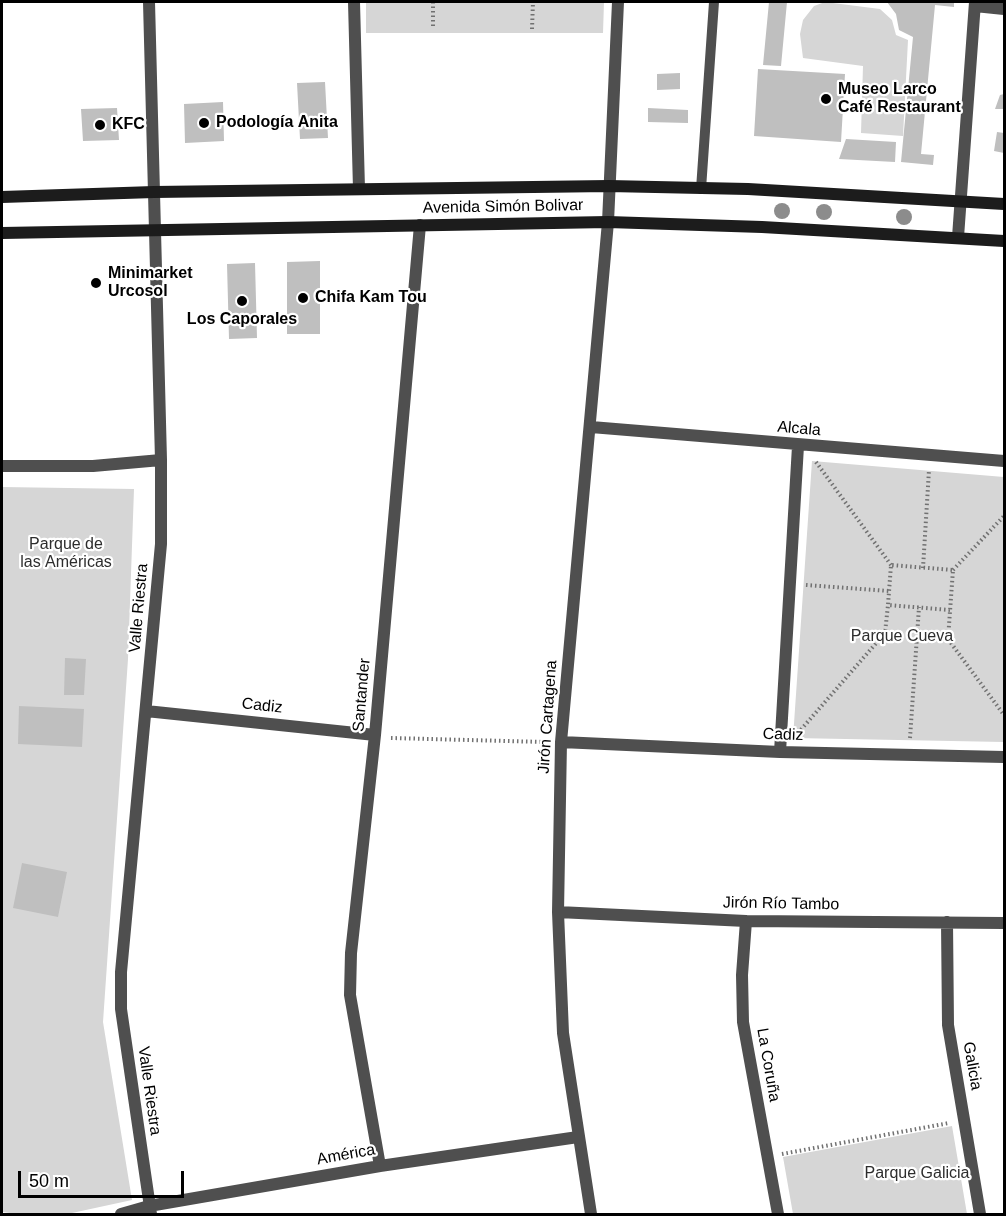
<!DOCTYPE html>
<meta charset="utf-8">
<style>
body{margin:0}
#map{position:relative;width:1006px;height:1216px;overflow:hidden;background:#fff;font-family:Arial,sans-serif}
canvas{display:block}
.frame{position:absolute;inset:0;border:3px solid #000;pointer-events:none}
.scale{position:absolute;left:18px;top:1171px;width:166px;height:27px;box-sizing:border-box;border:3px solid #000;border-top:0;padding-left:8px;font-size:18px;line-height:21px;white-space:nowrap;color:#000;-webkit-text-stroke:4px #fff;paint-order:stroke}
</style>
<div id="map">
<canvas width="1006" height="1216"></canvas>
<div class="frame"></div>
<div class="scale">50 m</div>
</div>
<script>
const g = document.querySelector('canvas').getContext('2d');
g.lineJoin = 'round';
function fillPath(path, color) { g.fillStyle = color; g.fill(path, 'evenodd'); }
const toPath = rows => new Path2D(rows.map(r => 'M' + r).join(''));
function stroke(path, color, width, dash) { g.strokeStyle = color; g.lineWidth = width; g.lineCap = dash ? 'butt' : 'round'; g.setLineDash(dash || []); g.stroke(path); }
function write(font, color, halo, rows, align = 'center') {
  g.font = font + ' Arial,sans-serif'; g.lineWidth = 4.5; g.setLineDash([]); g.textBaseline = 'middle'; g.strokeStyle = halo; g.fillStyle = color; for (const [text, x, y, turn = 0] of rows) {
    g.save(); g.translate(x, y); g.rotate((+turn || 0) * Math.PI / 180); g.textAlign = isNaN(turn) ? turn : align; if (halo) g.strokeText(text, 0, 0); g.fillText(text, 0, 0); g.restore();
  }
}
const green = toPath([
 [366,2,604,2,603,33,366,33],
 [825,2,880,9,892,20,896,35,908,40,903,136,861,133,863,66,803,58,800,34,803,20,814,6],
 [812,461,1004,477,1004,742,793,738],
 [2,487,134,489,128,659,103,1022,132,1200,72,1213,18,1214,2,1212],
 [952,1126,967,1214,793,1214,783,1157]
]);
const building = toPath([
 [769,2,787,2,781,66,763,65],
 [887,2,954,2,954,7,935,5,921,154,934,155,933,165,901,162,913,37,899,30,896,14],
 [758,69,845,74,841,142,754,136],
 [680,73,680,89,657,90,657,74],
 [325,82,328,138,300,139,297,83],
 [1004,94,1004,109,995,109,1000,95],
 [223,102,224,141,185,143,184,104],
 [117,108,119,140,83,141,81,109],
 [648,108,688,110,688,123,648,122],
 [997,132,1004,133,1004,153,994,151],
 [846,139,896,142,895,162,839,159],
 [320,261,320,334,287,334,287,262],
 [255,263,257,338,229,339,227,264],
 [65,658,86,659,84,695,64,695],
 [19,706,84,709,82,747,18,744],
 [22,863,67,872,58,917,13,908]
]);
const path = toPath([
 [433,2,433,29],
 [532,29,533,2],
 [816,462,891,565],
 [923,568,929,470],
 [953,570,1004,516],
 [806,585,889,591],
 [950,610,888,605,891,565,953,570,948,639,1004,715],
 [798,733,885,633,888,605],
 [391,738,545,742],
 [910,738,919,607],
 [782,1154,949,1123]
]);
const service = toPath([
 [701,189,714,2]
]);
const minor = toPath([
 [149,2,161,460,161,544,121,972,121,1009,151,1214],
 [354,2,359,189],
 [975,6,1004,9],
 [958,237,975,2],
 [591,427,1004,461],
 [2,466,93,466,161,460],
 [146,711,375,735],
 [561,742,780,752,1004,757],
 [780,752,798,446],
 [558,912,746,921,1004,923],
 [746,921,742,975,743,1022,778,1214],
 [947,922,948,1025,980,1214],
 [380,1166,350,995,351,953,375,735,420,225],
 [121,1214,149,1206,380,1166,578,1137],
 [591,1214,563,1033,558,912,561,742,608,222,618,2]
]);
const secondary = toPath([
 [2,197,154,192,609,186,748,189,1004,204],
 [2,233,608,222,762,227,1004,241]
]);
const trees = [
 [782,211],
 [824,212],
 [904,217]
];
const markers = [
 [826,99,6,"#000"],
 [204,123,6,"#000"],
 [100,125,6,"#000"],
 [96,283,6,"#000"],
 [303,298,6,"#000"],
 [242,301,6,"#000"]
];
const poiNames = [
 ["Museo Larco",838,90],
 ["Café Restaurant",838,108],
 ["Podología Anita",216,123],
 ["KFC",112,125],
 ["Minimarket",108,274],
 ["Urcosol",108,292],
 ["Chifa Kam Tou",315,298],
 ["Los Caporales",242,320,"center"]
];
const streetNames = [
 ["Avenida Simón Bolivar",503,207,-1],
 ["Alcala",799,429,5],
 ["Valle Riestra",139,608,-85],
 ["Santander",362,695,-85],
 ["Cadiz",262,706,6],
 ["Jirón Cartagena",548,717,-86],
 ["Cadiz",783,735,2],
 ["Jirón Río Tambo",781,904,1],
 ["La Coruña",768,1065,80],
 ["Galicia",972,1066,80],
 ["Valle Riestra",149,1091,82],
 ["América",346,1155,-10]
];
const parkNames = [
 ["Parque de",66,545],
 ["las Américas",66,563],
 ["Parque Cueva",902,637],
 ["Parque Galicia",917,1174]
];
fillPath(green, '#d6d6d6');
fillPath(building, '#bfbfbf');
stroke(path, '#717171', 4, [1.5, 3]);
stroke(service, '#4f4f4f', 10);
stroke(minor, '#4f4f4f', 12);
stroke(secondary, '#1c1c1c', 12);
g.fillStyle = '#8c8c8c';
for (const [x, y] of trees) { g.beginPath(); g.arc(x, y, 8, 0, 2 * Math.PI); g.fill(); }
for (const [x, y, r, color] of markers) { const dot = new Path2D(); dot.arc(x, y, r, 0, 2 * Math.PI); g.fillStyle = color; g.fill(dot); stroke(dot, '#fff', 2); }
write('bold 16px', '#000', '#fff', poiNames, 'left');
write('16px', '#000', '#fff', streetNames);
write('16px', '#2d2d2d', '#fff', parkNames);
</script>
